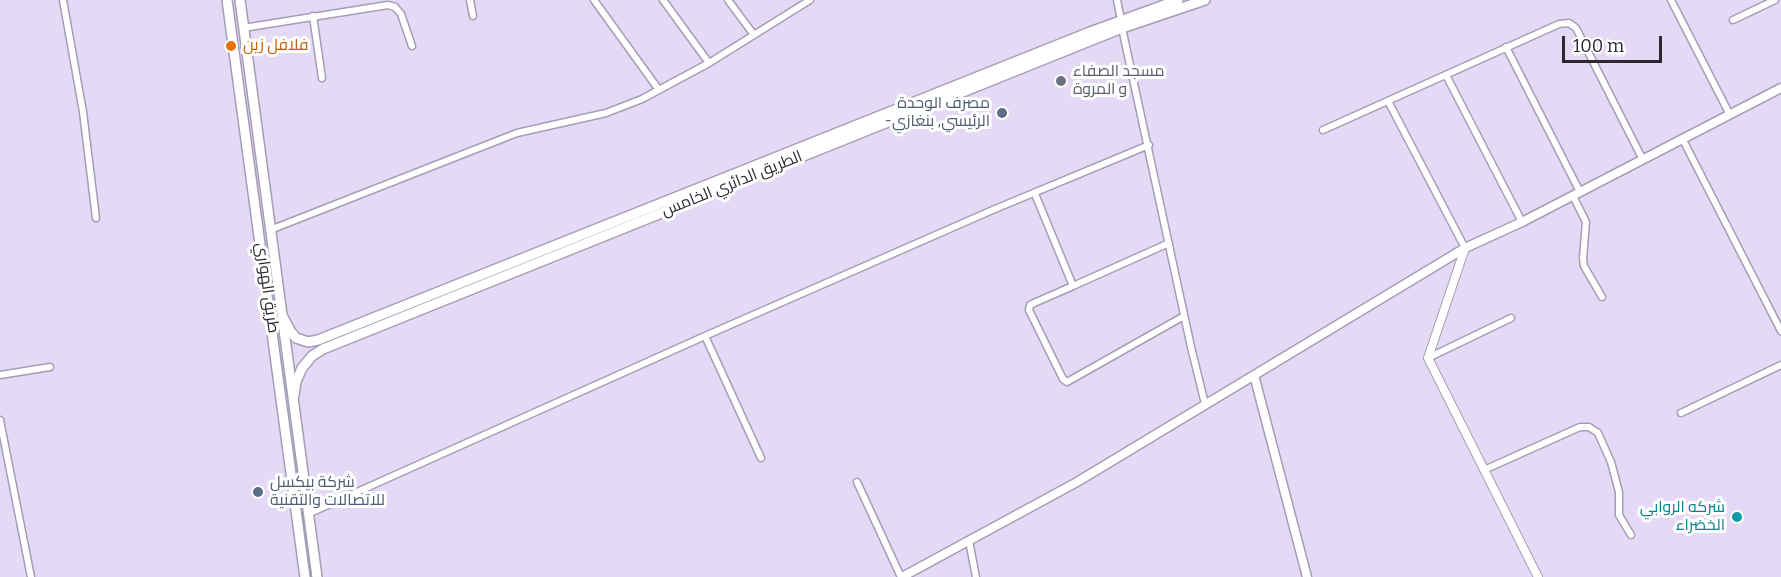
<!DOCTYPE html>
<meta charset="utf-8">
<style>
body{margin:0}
#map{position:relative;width:1781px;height:577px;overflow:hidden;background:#e5daf6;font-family:Bitter,serif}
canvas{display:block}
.scale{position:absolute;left:1562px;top:36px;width:100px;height:27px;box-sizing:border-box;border:3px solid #2d2933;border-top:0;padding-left:8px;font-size:18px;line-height:21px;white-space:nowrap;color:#2d2933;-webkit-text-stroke:4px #fff;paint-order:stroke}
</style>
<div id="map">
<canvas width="1781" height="577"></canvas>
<div class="scale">100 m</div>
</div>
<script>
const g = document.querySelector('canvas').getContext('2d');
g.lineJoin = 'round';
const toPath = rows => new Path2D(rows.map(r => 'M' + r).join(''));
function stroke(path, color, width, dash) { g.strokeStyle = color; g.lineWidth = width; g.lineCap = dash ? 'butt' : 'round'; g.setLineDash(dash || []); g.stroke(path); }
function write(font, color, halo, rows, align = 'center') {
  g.font = font + ' Bitter,Cairo,serif'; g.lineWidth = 6; g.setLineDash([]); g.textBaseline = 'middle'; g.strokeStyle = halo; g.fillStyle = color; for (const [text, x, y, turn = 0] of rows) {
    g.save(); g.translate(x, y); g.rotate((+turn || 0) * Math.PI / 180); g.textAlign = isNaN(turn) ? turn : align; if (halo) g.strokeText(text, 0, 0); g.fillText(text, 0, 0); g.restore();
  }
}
const minor = toPath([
 [63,0,83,112,96,218],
 [470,0,473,16],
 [594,0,659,90],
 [663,0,709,63],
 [728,0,754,35],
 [1117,0,1121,20],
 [1671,0,1730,115],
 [313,16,322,78],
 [1733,20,1775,0],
 [243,28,388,5,395,7,401,14,412,46],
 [1122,28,1191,347,1205,404],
 [1506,47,1580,192],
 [1446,75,1522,222],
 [1388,101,1465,248],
 [1323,130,1559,24,1569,23,1576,28,1643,160],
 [1683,140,1781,331],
 [1035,194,1073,286,1169,243],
 [1573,196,1586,222,1583,258,1584,266,1602,297],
 [270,230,517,133,606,113,642,99,709,63,810,0],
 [1073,286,1034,303,1030,305,1029,310,1063,379,1067,382,1184,316],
 [705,336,761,458],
 [1428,358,1511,318],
 [0,375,50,367],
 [1681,413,1781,365],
 [0,420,31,577],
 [1484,470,1580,427,1589,427,1598,433,1611,462,1619,492,1619,515,1631,535],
 [857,482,901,577],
 [308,514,705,336,995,209,1149,145],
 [969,541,976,577]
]);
const tertiary = toPath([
 [1465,248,1428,358,1538,577]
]);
const secondary = toPath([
 [1254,375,1307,577],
 [902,577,1077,482,1465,248,1522,222,1781,88]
]);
const primary = toPath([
 [283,317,291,332,296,338,308,342,318,340,1090,32,1178,0],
 [294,395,296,382,302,368,312,356,323,349,1122,28,1205,0]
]);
const trunk = toPath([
 [227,0,305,577],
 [240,0,317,577]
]);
const markers = [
 [231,46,6,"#e8710a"],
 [1061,81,6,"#6b7280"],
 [1002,113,6,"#5c6f8a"],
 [258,492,6,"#5c6f8a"],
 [1737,517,6,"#0f9aa8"]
];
const foodNames = [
 ["فلافل زين",243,46]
];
const worshipNames = [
 ["مسجد الصفاء",1073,72],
 ["و المروة",1073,90]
];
const serviceNames = [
 ["مصرف الوحدة",990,104],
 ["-الرئيسي, بنغازي",990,122],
 ["شركة بيكسل",270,483,"left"],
 ["للاتصالات والتقنية",270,501,"left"]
];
const streetNames = [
 ["الطريق الدائري الخامس",732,184,-22],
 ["طريق الهواري",267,288,82]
];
const cultureNames = [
 ["شركه الروابي",1725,508],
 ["الخضراء",1725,526]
];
stroke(minor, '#a79cb6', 9);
stroke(tertiary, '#a79cb6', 10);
stroke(secondary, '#a79cb6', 11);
stroke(primary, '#a79cb6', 12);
stroke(trunk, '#a79cb6', 12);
stroke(minor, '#fff', 6);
stroke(tertiary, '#fff', 8);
stroke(secondary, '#fff', 8);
stroke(primary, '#fff', 9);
stroke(trunk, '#fff', 9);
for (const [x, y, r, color] of markers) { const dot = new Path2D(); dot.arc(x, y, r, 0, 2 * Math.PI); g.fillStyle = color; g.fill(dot); stroke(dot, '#fff', 2); }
write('16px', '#c56008', '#fff', foodNames, 'left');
write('16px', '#5b616d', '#fff', worshipNames, 'left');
write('16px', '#4e5e75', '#fff', serviceNames, 'right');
write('16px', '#2d2933', '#fff', streetNames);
write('16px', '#0d838f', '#fff', cultureNames, 'right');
</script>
